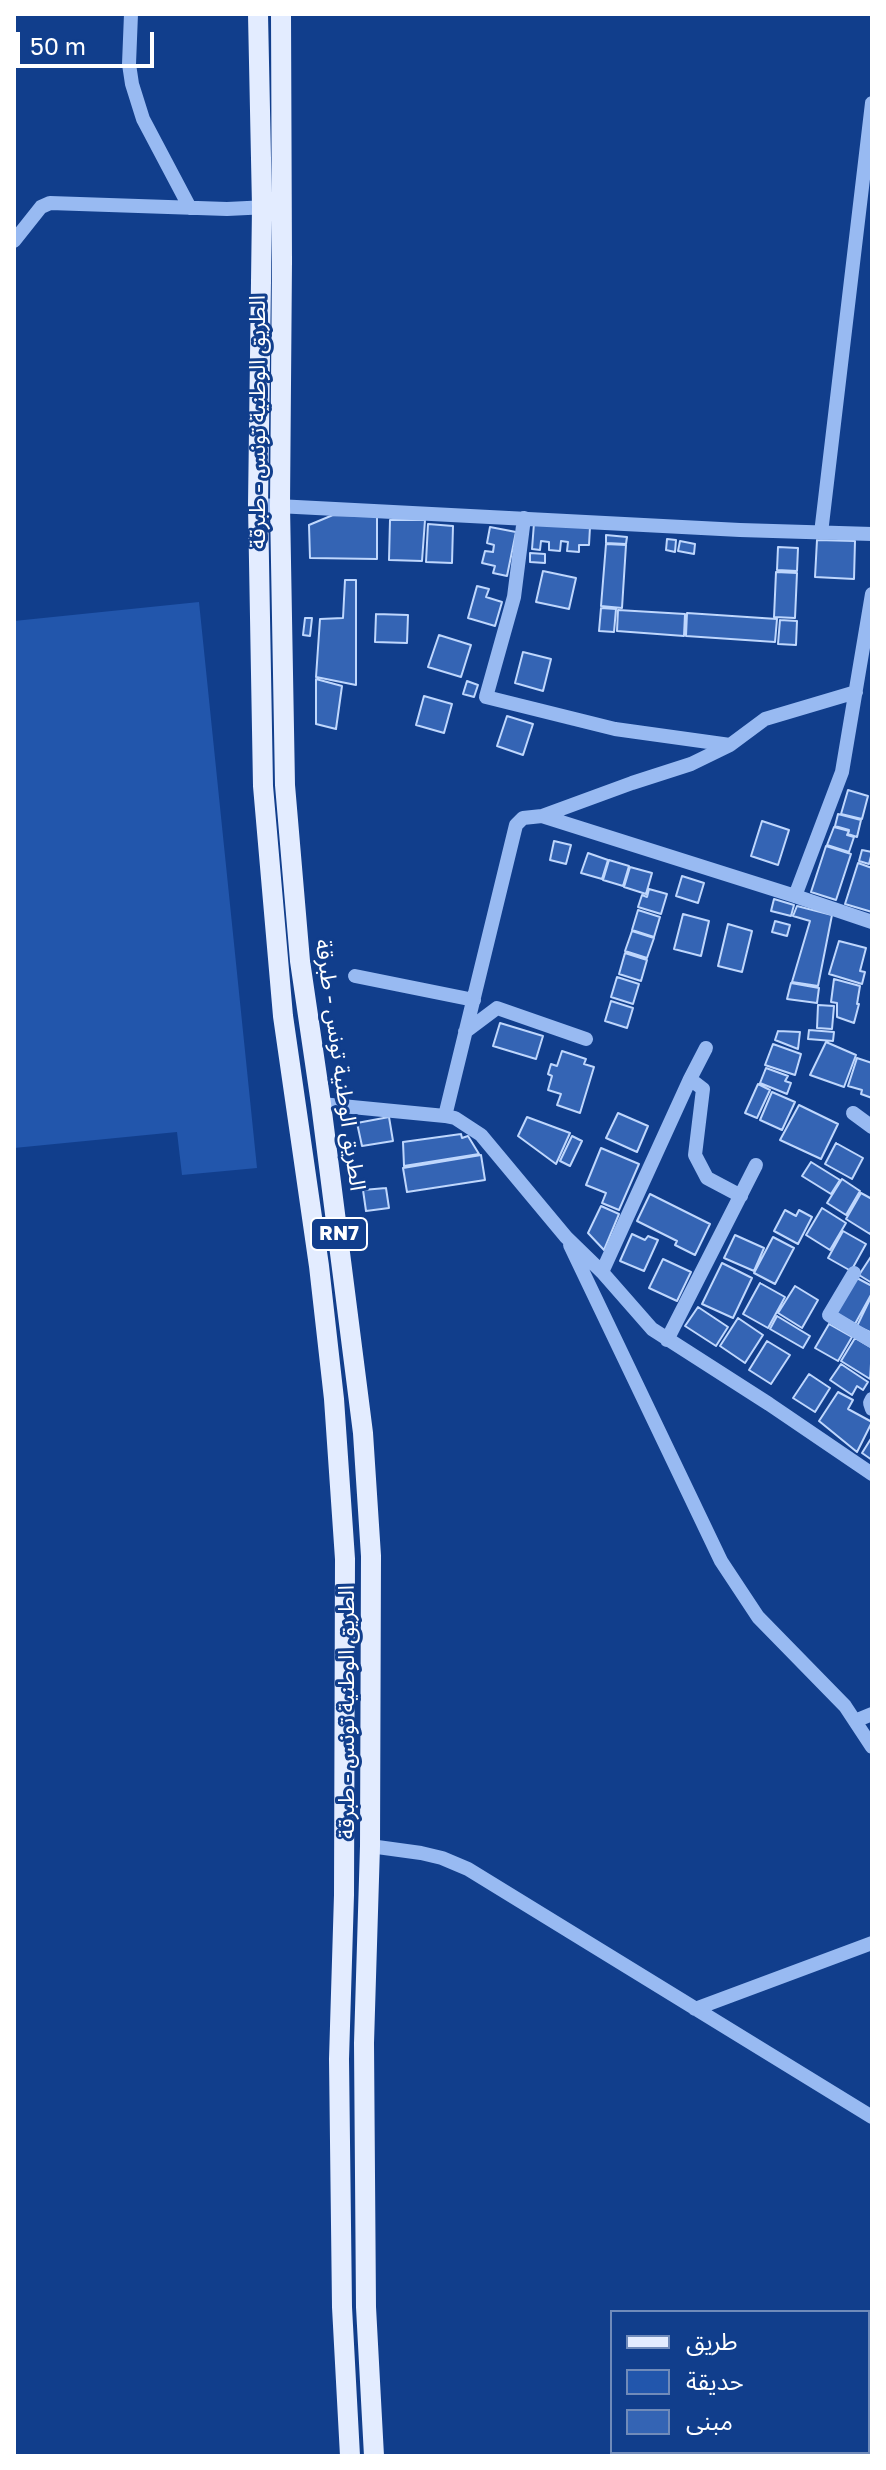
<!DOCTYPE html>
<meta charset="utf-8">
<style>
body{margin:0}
#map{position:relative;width:886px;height:2470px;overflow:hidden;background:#113e8c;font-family:"Golos Text","Noto Sans Arabic",sans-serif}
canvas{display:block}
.frame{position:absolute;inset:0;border:16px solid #fff;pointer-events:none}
.legend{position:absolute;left:610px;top:2310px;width:260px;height:144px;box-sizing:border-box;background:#113e8c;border:2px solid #708bba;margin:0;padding:10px 14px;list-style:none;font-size:24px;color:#fff}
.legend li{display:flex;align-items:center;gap:16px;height:40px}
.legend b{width:40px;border:2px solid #708bba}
.scale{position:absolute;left:16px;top:32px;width:138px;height:36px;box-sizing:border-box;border:4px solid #fff;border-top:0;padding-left:10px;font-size:24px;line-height:28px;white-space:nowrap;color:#fff;-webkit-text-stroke:6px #113e8c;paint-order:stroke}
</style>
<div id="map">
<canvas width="886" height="2470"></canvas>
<div class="frame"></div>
<ul class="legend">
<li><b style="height:10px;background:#e3ecff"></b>طريق</li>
<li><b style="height:22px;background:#2256ac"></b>حديقة</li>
<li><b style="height:22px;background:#3464b4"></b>مبنى</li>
</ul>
<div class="scale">50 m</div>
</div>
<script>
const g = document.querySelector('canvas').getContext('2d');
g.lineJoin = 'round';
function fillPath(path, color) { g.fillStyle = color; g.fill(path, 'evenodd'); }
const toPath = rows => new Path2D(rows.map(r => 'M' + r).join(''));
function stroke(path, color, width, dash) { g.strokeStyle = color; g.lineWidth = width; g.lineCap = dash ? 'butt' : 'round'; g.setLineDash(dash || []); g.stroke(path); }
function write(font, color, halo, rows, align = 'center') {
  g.font = font + ' "Golos Text","Noto Sans Arabic",sans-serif'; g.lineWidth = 6; g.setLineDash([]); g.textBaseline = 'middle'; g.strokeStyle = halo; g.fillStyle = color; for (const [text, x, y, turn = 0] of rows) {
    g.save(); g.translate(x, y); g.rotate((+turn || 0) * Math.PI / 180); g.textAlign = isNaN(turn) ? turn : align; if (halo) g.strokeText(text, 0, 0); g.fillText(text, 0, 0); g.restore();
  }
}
const green = toPath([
 [199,602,257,1168,182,1175,177,1132,14,1148,14,621]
]);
const building = toPath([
 [333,515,377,516,377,559,310,558,309,525,333,515],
 [390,520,425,520,422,561,389,560,390,520],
 [534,523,590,527,589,545,579,545,579,552,567,551,568,542,561,541,560,551,549,550,549,542,541,541,540,550,532,549,534,523],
 [428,524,453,526,452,563,426,562,428,524],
 [490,527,516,532,507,576,493,573,495,566,482,563,485,551,493,552,494,545,487,543,490,527],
 [606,535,627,537,626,544,606,543,606,535],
 [667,539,676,540,675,552,666,550,667,539],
 [817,540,855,541,854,579,815,577,817,540],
 [680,541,695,544,694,554,678,551,680,541],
 [606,544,626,545,622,608,601,606,606,544],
 [778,547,798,548,797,571,777,570,778,547],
 [530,553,545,554,545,563,530,562,530,553],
 [543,571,576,578,569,609,536,602,543,571],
 [776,572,797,573,795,618,774,617,776,572],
 [345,580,356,580,356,685,316,677,320,619,343,618,345,580],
 [477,586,489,589,486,597,502,602,495,626,468,618,477,586],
 [601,608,616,609,614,632,599,631,601,608],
 [618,610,685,614,684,636,617,631,618,610],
 [687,613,777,619,775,642,686,636,687,613],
 [376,614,408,615,407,643,375,642,376,614],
 [305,618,312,618,310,636,303,635,305,618],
 [780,620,797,621,796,645,778,644,780,620],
 [439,635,471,645,461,677,428,667,439,635],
 [523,652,551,659,543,691,515,683,523,652],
 [316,679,342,686,336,729,316,724,316,679],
 [467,681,478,685,474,697,463,694,467,681],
 [424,696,452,704,444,733,416,725,424,696],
 [507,716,533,724,523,755,497,746,507,716],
 [848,790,868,796,862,819,841,814,848,790],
 [838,814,861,820,857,837,848,834,849,830,835,826,838,814],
 [762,821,789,830,778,865,751,856,762,821],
 [834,827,849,831,847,835,854,837,849,852,827,845,834,827],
 [554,841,571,845,566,864,550,860,554,841],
 [826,846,851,854,836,900,811,892,826,846],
 [862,850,872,852,869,864,859,861,862,850],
 [588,853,608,860,602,879,581,873,588,853],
 [609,860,629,866,623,886,603,880,609,860],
 [858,863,872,868,872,912,845,904,858,863],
 [630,867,652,873,646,894,624,887,630,867],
 [682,876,704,883,698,903,676,896,682,876],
 [649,889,667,894,661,914,638,907,642,895,647,897,649,889],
 [774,899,794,905,791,916,771,911,774,899],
 [797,906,832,915,818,986,792,982,810,921,793,916,797,906],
 [638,910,660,917,654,937,632,930,638,910],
 [683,914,709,921,701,956,674,949,683,914],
 [775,921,790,925,787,936,772,932,775,921],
 [728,924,752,931,742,972,718,966,728,924],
 [632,931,654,938,647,958,625,951,632,931],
 [839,941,866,948,860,971,865,972,862,984,829,974,839,941],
 [625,953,647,960,641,981,619,974,625,953],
 [617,977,639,984,633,1004,611,997,617,977],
 [834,979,860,986,857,1004,859,1004,854,1023,837,1017,837,1003,831,1002,834,979],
 [791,983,819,988,817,1003,787,999,791,983],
 [611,1001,633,1008,627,1028,605,1021,611,1001],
 [818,1005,834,1006,832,1029,817,1028,818,1005],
 [500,1023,543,1036,536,1059,493,1046,500,1023],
 [809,1030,834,1032,833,1041,808,1039,809,1030],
 [778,1031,800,1032,798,1049,775,1040,778,1031],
 [826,1042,856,1055,844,1087,810,1075,826,1042],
 [773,1044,801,1054,795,1075,765,1065,773,1044],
 [562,1051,586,1059,584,1064,594,1067,580,1113,557,1105,561,1094,548,1090,552,1076,548,1074,551,1064,557,1066,562,1051],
 [857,1058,872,1063,872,1098,861,1094,862,1090,848,1086,857,1058],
 [766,1068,788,1076,785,1081,791,1083,787,1094,760,1083,766,1068],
 [758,1084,770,1090,757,1118,745,1113,758,1084],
 [772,1092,795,1102,782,1130,760,1120,772,1092],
 [799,1105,838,1124,821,1159,780,1140,799,1105],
 [618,1113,648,1126,637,1152,606,1138,618,1113],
 [389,1117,393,1141,362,1146,357,1123,389,1117],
 [527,1117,570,1133,556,1164,518,1136,527,1117],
 [461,1134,462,1138,468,1136,479,1154,404,1166,403,1142,461,1134],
 [572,1136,582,1141,570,1166,560,1161,572,1136],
 [836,1143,863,1158,852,1179,825,1164,836,1143],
 [601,1148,639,1164,619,1210,602,1203,606,1193,586,1185,601,1148],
 [481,1155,485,1180,407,1192,403,1168,481,1155],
 [811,1162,840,1180,831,1194,802,1176,811,1162],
 [842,1179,860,1191,846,1215,827,1203,842,1179],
 [386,1188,389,1208,366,1211,363,1190,386,1188],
 [861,1193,872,1199,872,1230,870,1234,846,1219,861,1193],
 [650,1194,710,1224,695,1255,675,1245,677,1241,637,1221,650,1194],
 [601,1206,619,1214,604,1250,588,1233,601,1206],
 [822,1208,846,1223,830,1250,806,1235,822,1208],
 [785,1210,796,1216,799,1210,812,1217,798,1244,774,1231,785,1210],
 [843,1231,866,1244,851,1271,828,1258,843,1231],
 [632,1234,645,1240,648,1236,658,1240,644,1271,620,1261,632,1234],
 [735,1235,764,1248,754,1271,724,1258,735,1235],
 [773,1237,794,1248,775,1284,754,1273,773,1237],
 [872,1255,872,1283,859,1275,872,1255],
 [663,1259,691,1272,677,1301,649,1288,663,1259],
 [722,1263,752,1278,733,1318,702,1304,722,1263],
 [855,1277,872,1286,872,1293,855,1324,835,1313,855,1277],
 [760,1283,785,1297,768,1328,743,1314,760,1283],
 [795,1286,818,1300,802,1328,778,1313,795,1286],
 [872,1295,872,1333,857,1326,872,1295],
 [698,1307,728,1327,716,1346,685,1326,698,1307],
 [777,1316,810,1336,803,1348,770,1329,777,1316],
 [738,1318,763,1335,745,1363,720,1346,738,1318],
 [829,1324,852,1337,838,1361,815,1348,829,1324],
 [855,1338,872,1348,870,1379,841,1361,855,1338],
 [767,1341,790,1355,771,1384,749,1370,767,1341],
 [841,1364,868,1382,863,1390,857,1386,852,1395,830,1380,841,1364],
 [809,1374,830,1388,815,1412,793,1398,809,1374],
 [838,1392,853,1400,848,1409,872,1422,857,1452,819,1421,838,1392],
 [872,1437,872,1460,862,1453,872,1437]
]);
const minor = toPath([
 [131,14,129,64,132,84,143,119,190,208],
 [14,241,41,207,50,203,227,209,268,207],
 [258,505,740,530,872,534],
 [524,518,514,597,486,697,615,729,730,745],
 [821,533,872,103],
 [542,816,632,783,691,764,730,745,765,719,856,692],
 [795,896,872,922],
 [355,976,474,1000],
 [465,1032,497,1008,586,1039],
 [690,1079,703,1089,695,1155,707,1178,741,1196],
 [321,1104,445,1116,455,1118,481,1135,566,1237,602,1272,652,1329,769,1404,872,1474],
 [853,1113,872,1127],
 [445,1116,516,825,523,818,542,816,795,896,842,772,872,594],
 [570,1245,721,1561,758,1617,845,1706,872,1747],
 [602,1272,690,1079,706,1048],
 [854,1273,829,1315,872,1341],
 [667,1340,756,1165],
 [872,1399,870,1403,872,1409],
 [855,1721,872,1714],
 [370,1846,421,1853,442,1858,468,1869,872,2117],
 [695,2009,872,1943]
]);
const major = toPath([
 [258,14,262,207,258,505,263,786,283,1016,319,1266,334,1399,345,1559,344,1895,339,2059,342,2307,350,2456],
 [281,14,282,262,280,506,285,785,300,961,321,1104,363,1433,371,1556,370,1846,364,2043,366,2307,374,2456]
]);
const shields = [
 [339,1234,56]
];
const shieldNames = [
 ["RN7",339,1234]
];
const streetNames = [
 ["الطريق الوطنية تونس - طبرقة",258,422,-90],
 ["الطريق الوطنية تونس - طبرقة",340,1065,82],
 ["الطريق الوطنية تونس - طبرقة",347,1712,-90]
];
fillPath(green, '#2256ac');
fillPath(building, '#3464b4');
stroke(building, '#bfd7fd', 2);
stroke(minor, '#98baf2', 14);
stroke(major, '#e3ecff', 20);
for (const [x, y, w] of shields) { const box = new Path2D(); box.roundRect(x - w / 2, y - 16, w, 32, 6); g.fillStyle = '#113e8c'; g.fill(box); stroke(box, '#fff', 2); }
write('bold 20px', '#fff', null, shieldNames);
write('22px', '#fff', '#113e8c', streetNames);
</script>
